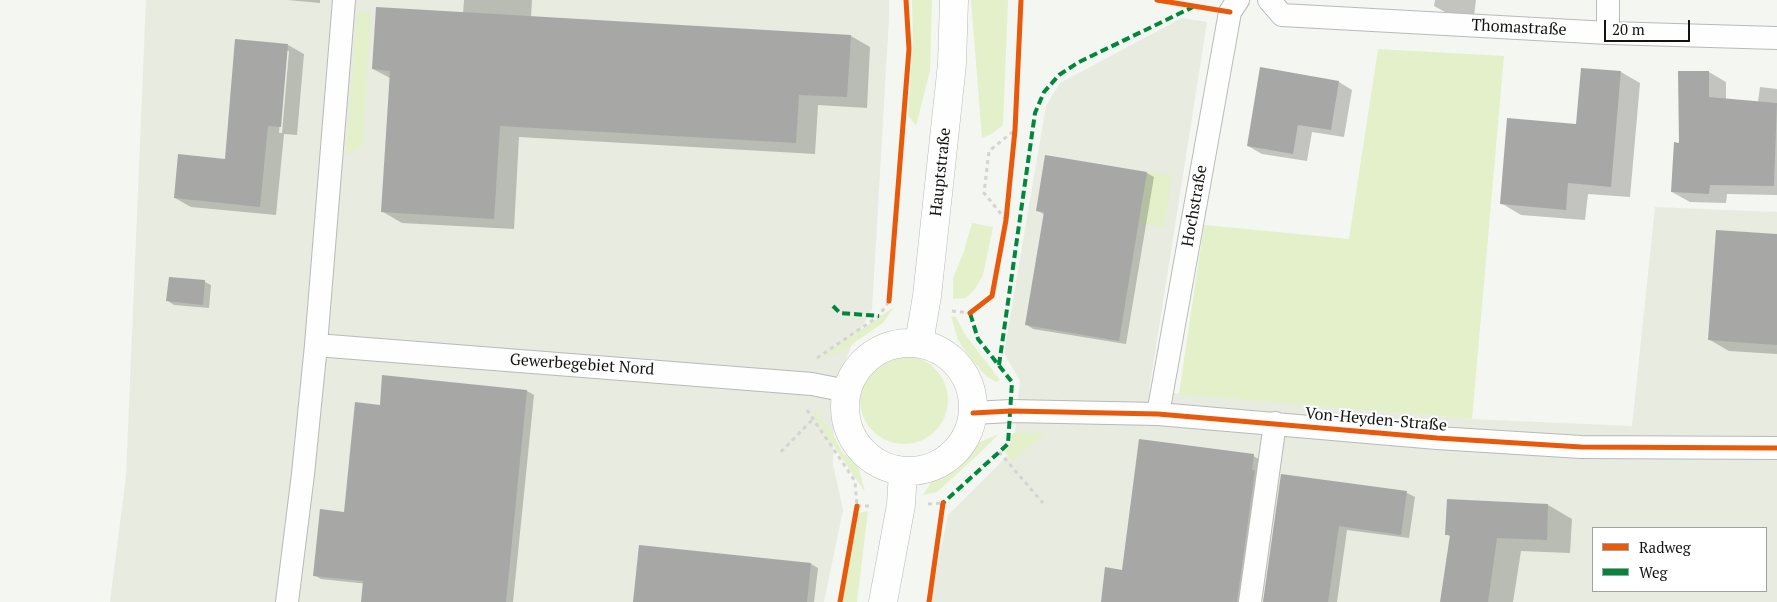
<!DOCTYPE html>
<meta charset="utf-8">
<style>
body{margin:0}
#map{position:relative;width:1777px;height:602px;overflow:hidden;background:#f4f6f1;font-family:"PT Serif",serif}
canvas{display:block}
.legend{position:absolute;left:1592px;top:527px;width:175px;height:65px;box-sizing:border-box;background:#fff;border:1px solid #a1a1a0;margin:0;padding:6px 9px;list-style:none;font-size:15px;color:#131411}
.legend li{display:flex;align-items:center;gap:10px;height:25px}
.legend b{width:25px;border:1px solid #a1a1a0}
.scale{position:absolute;left:1604px;top:20px;width:86px;height:22px;box-sizing:border-box;border:2px solid #131411;border-top:0;padding-left:6px;font-size:15px;line-height:18px;white-space:nowrap;color:#131411;-webkit-text-stroke:4px #fff;paint-order:stroke}
</style>
<div id="map">
<canvas width="1777" height="602"></canvas>
<ul class="legend">
<li><b style="height:6px;background:#e8590c"></b>Radweg</li>
<li><b style="height:6px;background:#00873e"></b>Weg</li>
</ul>
<div class="scale">20 m</div>
</div>
<script>
const g = document.querySelector('canvas').getContext('2d');
g.lineJoin = 'round';
function fillPath(path, color) { g.fillStyle = color; g.fill(path, 'evenodd'); }
const toPath = rows => new Path2D(rows.map(r => 'M' + r).join(''));
function stroke(path, color, width, dash) { g.strokeStyle = color; g.lineWidth = width; g.lineCap = dash ? 'butt' : 'round'; g.setLineDash(dash || []); g.stroke(path); }
function write(font, color, halo, rows, align = 'center') {
  g.font = font + ' "PT Serif",serif'; g.lineWidth = 4; g.setLineDash([]); g.textBaseline = 'middle'; g.strokeStyle = halo; g.fillStyle = color; for (const [text, x, y, turn = 0] of rows) {
    g.save(); g.translate(x, y); g.rotate((+turn || 0) * Math.PI / 180); g.textAlign = isNaN(turn) ? turn : align; if (halo) g.strokeText(text, 0, 0); g.fillText(text, 0, 0); g.restore();
  }
}
const built = toPath([
 [146,0,889,0,889,18,872,310,851,346,835,391,833,464,843,510,824,602,110,602,126,476],
 [1182,18,1207,22,1149,391,1472,419,1632,426,1655,207,1777,212,1777,602,930,602,948,515,1013,450,1020,381,1004,353,1046,106,1060,83],
 [1593,528,1766,528,1766,591,1593,591]
]);
const green = toPath([
 [912,0,932,0,930,70,916,126,908,115,913,41],
 [971,0,1008,0,1003,125,993,133,982,138],
 [357,12,371,13,362,146,346,155],
 [1378,49,1504,56,1472,419,1179,394,1204,225,1349,239],
 [1147,172,1172,175,1164,227,1139,223],
 [972,223,993,227,983,275,975,289,966,298,953,299,953,278,963,254],
 [894,307,883,323,842,351,829,356,822,356],
 [951,316,956,317,964,333,1000,380,996,382,986,376,971,359,958,340],
 '860 400a44 44 0 1 1 88 0a44 44 0 1 1-88 0Z',
 [810,411,818,414,832,432,842,452,858,466,865,492],
 [1013,433,1044,433,1013,461,1004,451,1010,444],
 [999,434,984,449,937,492,923,495,934,478,960,461,980,442],
 [868,511,857,602,842,602,858,513]
]);
const shadow = toPath([
 [288,0,320,0,320,3],
 [464,0,532,0,531,18,851,36,870,47,867,108,818,105,815,154,519,137,514,229,402,223,383,212,390,78,373,69,463,14],
 [1435,0,1476,0,1474,16,1445,12,1434,6],
 [288,45,304,54,297,135,284,134,276,215,191,207,175,198,226,160],
 [286,51,289,51,282,133,279,133],
 [1621,72,1640,83,1630,197,1588,194,1585,220,1521,215,1501,203,1577,125],
 [1709,72,1726,82,1726,100,1758,102,1760,87,1777,89,1777,195,1727,194,1726,203,1690,202,1672,192,1681,144],
 [1339,82,1352,90,1344,137,1312,132,1307,161,1262,154,1248,146],
 [1046,156,1147,173,1154,177,1126,344,1033,329,1027,325,1045,215,1038,211],
 [1777,238,1777,354,1729,351,1710,340],
 [205,282,211,285,209,308,174,305,168,301],
 [384,377,527,391,534,395,513,602,481,602,482,596,321,579,314,575,345,513,381,406],
 [1253,456,1261,460,1245,602,1102,602,1123,571],
 [1282,475,1407,493,1415,497,1409,538,1347,530,1337,602,1265,602],
 [1548,505,1572,519,1570,553,1521,551,1513,602,1442,602,1451,537,1446,534],
 [640,547,811,564,818,568,814,602,634,602]
]);
const building = toPath([
 [376,7,851,35,847,97,799,95,796,143,500,126,494,219,381,212,390,71,372,69],
 [235,39,288,44,281,127,268,126,260,207,174,198,178,154,225,159],
 [1260,67,1339,81,1331,130,1298,125,1293,154,1247,146],
 [1581,68,1621,71,1611,187,1568,183,1566,210,1500,204,1507,118,1576,124],
 [1678,71,1709,71,1709,97,1777,103,1774,186,1710,185,1709,194,1671,192,1674,142,1679,143],
 [1045,155,1147,172,1119,341,1025,325,1044,212,1036,211],
 [1716,230,1777,234,1777,345,1708,340],
 [169,277,205,280,203,305,166,301],
 [382,375,527,390,506,602,361,602,363,581,313,576,320,509,344,512,355,402,380,405],
 [1139,439,1254,454,1252,470,1255,470,1237,602,1101,602,1105,567,1122,570],
 [1281,474,1407,491,1401,535,1339,526,1328,602,1263,602],
 [1447,499,1548,504,1547,540,1497,538,1488,602,1440,602,1450,535,1445,535],
 [639,545,811,563,807,602,633,602]
]);
const path = toPath([
 [1157,0,1206,8],
 [1006,220,984,193,989,151,1015,130],
 [952,311,970,313,992,296,1006,220,1015,130,1021,0],
 [817,358,879,316,889,301,909,49,906,0],
 [807,410,855,481,857,506,840,602],
 [781,452,813,419],
 [999,452,1043,503],
 [928,504,943,503],
 [857,506,872,506]
]);
const street = toPath([
 [1269,0,1282,15,1608,33,1777,38],
 [1608,0,1608,33],
 [316,345,812,384,847,391],
 [973,413,1011,411,1158,414,1437,438,1581,447,1777,448],
 [1158,414,1230,12,1238,0],
 [287,602,303,474,316,345,344,0],
 [1250,602,1275,423]
]);
const secondary = toPath([
 [919,343,927,296,952,64,954,0],
 '845 407a64 64 0 1 1 128 0a64 64 0 1 1-128 0Z',
 [883,602,901,505,903,471]
]);
const quiet = toPath([
 [833,306,840,313,879,316],
 [999,365,1035,113,1044,92,1059,75,1079,62,1193,7],
 [942,508,943,503,1008,444,1012,382,978,339,970,313]
]);
const cycleway = toPath([
 [1157,0,1230,12],
 [889,301,909,49,906,0],
 [970,313,992,296,1006,220,1015,130,1021,0],
 [973,413,1011,411,1158,414,1437,438,1581,447,1777,448],
 [840,602,857,506],
 [929,602,943,503]
]);
const streetNames = [
 ["Thomastraße",1519,28,3],
 ["Hauptstraße",941,172,-84],
 ["Hochstraße",1195,206,-80],
 ["Gewerbegebiet Nord",582,365,4],
 ["Von-Heyden-Straße",1376,420,5]
];
fillPath(built, '#e7ebe0');
fillPath(green, '#e3f0c9');
fillPath(shadow, '#0003');
fillPath(building, '#a7a8a5');
stroke(street, '#b9bab7', 24);
stroke(secondary, '#b9bab7', 29);
stroke(path, '#d4d4d3', 3, [4, 4]);
stroke(street, '#fdfefd', 22);
stroke(secondary, '#fdfefd', 28);
stroke(quiet, '#00873e', 4, [8, 4]);
stroke(cycleway, '#e8590c', 5);
write('16px', '#131411', '#fff', streetNames);
</script>
